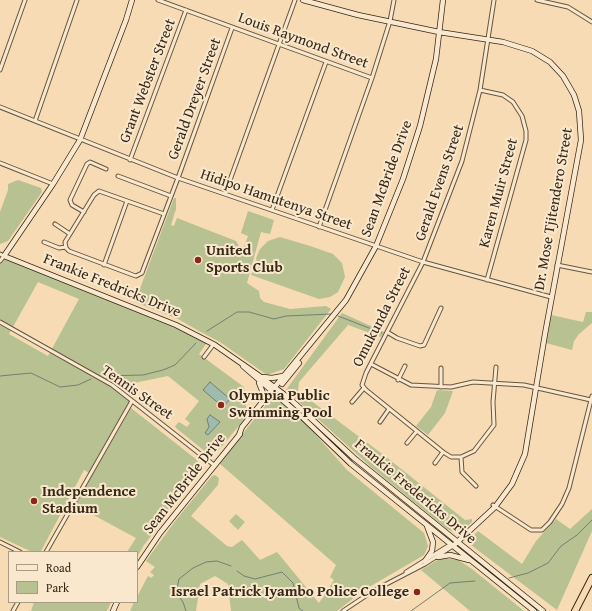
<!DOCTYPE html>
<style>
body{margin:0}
#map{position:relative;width:592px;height:611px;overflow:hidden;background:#f7dbb4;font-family:"Gentium Book Plus",serif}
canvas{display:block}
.legend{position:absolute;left:8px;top:551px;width:130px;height:52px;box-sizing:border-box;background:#fae8ce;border:1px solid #ac9b84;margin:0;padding:5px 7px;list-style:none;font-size:12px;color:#362816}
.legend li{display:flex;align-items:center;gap:8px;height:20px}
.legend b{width:20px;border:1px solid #ac9b84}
</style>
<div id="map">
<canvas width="592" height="611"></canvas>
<ul class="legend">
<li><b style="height:5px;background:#fae8ce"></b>Road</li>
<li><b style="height:11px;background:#b7c191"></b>Park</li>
</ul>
</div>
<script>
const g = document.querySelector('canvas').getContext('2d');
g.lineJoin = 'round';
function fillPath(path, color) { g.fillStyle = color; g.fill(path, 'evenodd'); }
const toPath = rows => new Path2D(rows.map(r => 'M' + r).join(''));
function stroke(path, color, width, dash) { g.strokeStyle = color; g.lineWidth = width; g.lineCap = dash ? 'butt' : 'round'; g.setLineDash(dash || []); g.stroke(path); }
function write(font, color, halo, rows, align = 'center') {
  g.font = font + ' "Gentium Book Plus",serif'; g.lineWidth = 4; g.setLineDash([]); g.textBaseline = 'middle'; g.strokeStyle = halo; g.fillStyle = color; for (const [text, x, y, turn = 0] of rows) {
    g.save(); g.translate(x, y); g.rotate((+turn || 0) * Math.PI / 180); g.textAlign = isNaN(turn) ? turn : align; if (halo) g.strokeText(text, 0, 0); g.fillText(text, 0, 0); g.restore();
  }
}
const green = toPath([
 [18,180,41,188,42,192,8,241,0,244,0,212,8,190,8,184],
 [174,198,176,198,176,209,171,225,174,226,177,218,236,241,239,246,244,247,248,236,241,233,248,211,274,220,270,234,261,232,247,283,259,291,260,298,264,302,290,309,326,306,331,309,284,369,267,375,220,342,199,331,178,319,135,302],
 [280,237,310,246,333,254,342,263,345,277,338,292,330,297,319,299,251,275,253,271,259,273,256,258,260,249,268,241],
 [4,256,176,325,208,341,199,354,244,387,247,416,218,451,207,453,176,428,175,426,179,422,187,427,190,423,185,419,199,401,168,376,124,385,113,385,132,401,91,474,84,470,41,551,37,552,32,552,0,537,0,261],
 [38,282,79,299,48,356,9,334],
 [586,312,592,312,592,323,579,334,574,341,572,350,546,343,551,315,583,322],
 [342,313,384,332,381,337,348,325,299,382,298,391,385,456,465,520,472,519,472,522,458,534,447,529,371,467,286,390],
 [437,390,453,391,445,413,428,435,416,426,431,407],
 [273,396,300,417,347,470,424,533,428,546,424,555,364,590,337,611,231,611,228,584,215,576,200,584,196,611,130,611,134,602,137,602,137,597,148,576,151,578,154,575,150,572,155,567,146,561,176,520,212,476,215,475,219,478,218,485,191,516,227,546,232,547,242,540,260,560,277,552,319,603,334,580,330,577,336,565,219,463],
 [131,408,197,460,202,470,144,545,137,557,137,552,127,552,136,538,75,505],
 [592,509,592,531,557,610,467,542,478,531,522,564,536,541,556,519,570,529],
 [236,514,245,522,238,530,229,521],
 [441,558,458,560,472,569,524,611,470,611,421,570],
 [34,602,111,602,107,611,31,611]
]);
const water = toPath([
 [210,382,230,399,223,407,203,390,210,382],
 [210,415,220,422,208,435,205,433,209,427,207,419,210,415]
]);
const stream = toPath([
 [338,316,382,333],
 [207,331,237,312,249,312,274,319,286,316,332,314],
 [0,376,31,373,60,387,78,385,91,379],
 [104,376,143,375,163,370,175,365,196,343],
 [237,571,244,576,255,579,282,572,293,583,299,608,303,611],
 [509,578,528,573,548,563,561,546,577,535,592,520],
 [186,611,183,602,176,593,179,579,193,568,206,562,217,561,231,566],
 [411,611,450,583,475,581]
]);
const street = toPath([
 [158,0,372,78],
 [494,0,480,90,462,161,423,262,366,373,362,385,366,390,443,452,451,457,461,457,474,451,494,425,493,402,496,367],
 [537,0,568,7,592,22],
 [0,70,25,0],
 [480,90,503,95,513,102,522,116,526,131,526,140,487,280],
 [0,107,178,178,423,262,551,297],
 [35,121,77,0],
 [130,160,186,10],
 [0,163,53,184],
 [118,176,171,196],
 [225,194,295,0],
 [272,210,326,62],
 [84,212,72,205,70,200,87,164,90,162,106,169],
 [164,214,99,191,94,195,65,242,66,248,69,251,133,275,136,276,142,273,143,270,178,178,232,28],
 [55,224,70,234],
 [319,227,372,78,390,21,394,0],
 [44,242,59,248,66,247],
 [0,254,4,256,0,261],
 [104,265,127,201],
 [557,265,592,272],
 [0,322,112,385,214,465],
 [387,332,397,338,420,346,424,345,441,308],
 [204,357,213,345],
 [371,364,411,385,451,387,473,382,524,385,591,400],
 [398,380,405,366],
 [441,387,441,368],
 [352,402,364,388],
 [380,422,389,409],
 [407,443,417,431],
 [461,457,462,472,476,486],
 [435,463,443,452],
 [493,505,531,530,542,530,550,522,562,504,569,488,592,396],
 [0,542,20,552],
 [46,552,132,401],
 [406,572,451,544],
 [13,611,18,602],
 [343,611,373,591,425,564,453,546]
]);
const secondary = toPath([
 [132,0,126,20,80,140,53,184,4,256,176,325,215,345,261,377,290,399,354,458,543,611],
 [303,0,358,15,439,32,503,42,532,51,550,62,563,76,574,95,579,111,581,140,545,334,525,454,512,484,495,507,453,546],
 [243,366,301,416,351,464,534,611],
 [263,377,272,378,283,376],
 [259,383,263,393,261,402],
 [282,384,299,363],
 [239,435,242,427,346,300,376,246,403,179,420,126,436,59,443,0],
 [438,557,450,555,469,560],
 [425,561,432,551,433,542,427,526],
 [137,567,160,533,240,434],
 [113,611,117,602]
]);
const highway = toPath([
 [575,611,592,578]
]);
const markers = [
 [198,260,4,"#8f2418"],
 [221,405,4,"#8f2418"],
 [34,501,4,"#8f2418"],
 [417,592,4,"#8f2418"]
];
const streetNames = [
 ["Louis Raymond Street",303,41,20],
 ["Grant Webster Street",148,81,-69],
 ["Gerald Dreyer Street",195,99,-70],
 ["Sean McBride Drive",387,179,-70],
 ["Gerald Evens Street",440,183,-71],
 ["Karen Muir Street",499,193,-75],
 ["Hidipo Hamutenya Street",276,200,19],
 ["Dr. Mose Tjitendero Street",554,209,-80],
 ["Frankie Fredricks Drive",112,286,22],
 ["Omukunda Street",382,317,-63],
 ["Tennis Street",137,393,35],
 ["Sean McBride Drive",185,484,-52],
 ["Frankie Fredericks Drive",415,492,40]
];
const poiNames = [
 ["United",206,251],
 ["Sports Club",206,268],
 ["Olympia Public",229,396],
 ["Swimming Pool",229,413],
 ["Independence",42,492],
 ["Stadium",42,509],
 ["Israel Patrick Iyambo Police College",409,592,"right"]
];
fillPath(green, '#b7c191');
fillPath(water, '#9dbbaf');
stroke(water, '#748072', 1);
stroke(stream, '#748072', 1);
stroke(street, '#66553e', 5);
stroke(secondary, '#362816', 6);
stroke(highway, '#362816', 8);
stroke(street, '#fae8ce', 3);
stroke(secondary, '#fae8ce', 4.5);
stroke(highway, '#f7dbb4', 6);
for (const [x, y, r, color] of markers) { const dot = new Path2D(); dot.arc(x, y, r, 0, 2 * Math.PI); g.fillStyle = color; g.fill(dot); stroke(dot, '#fae8ce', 1.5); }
write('15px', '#362816', '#fae8ce', streetNames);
write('bold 15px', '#362816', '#fae8ce', poiNames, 'left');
</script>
